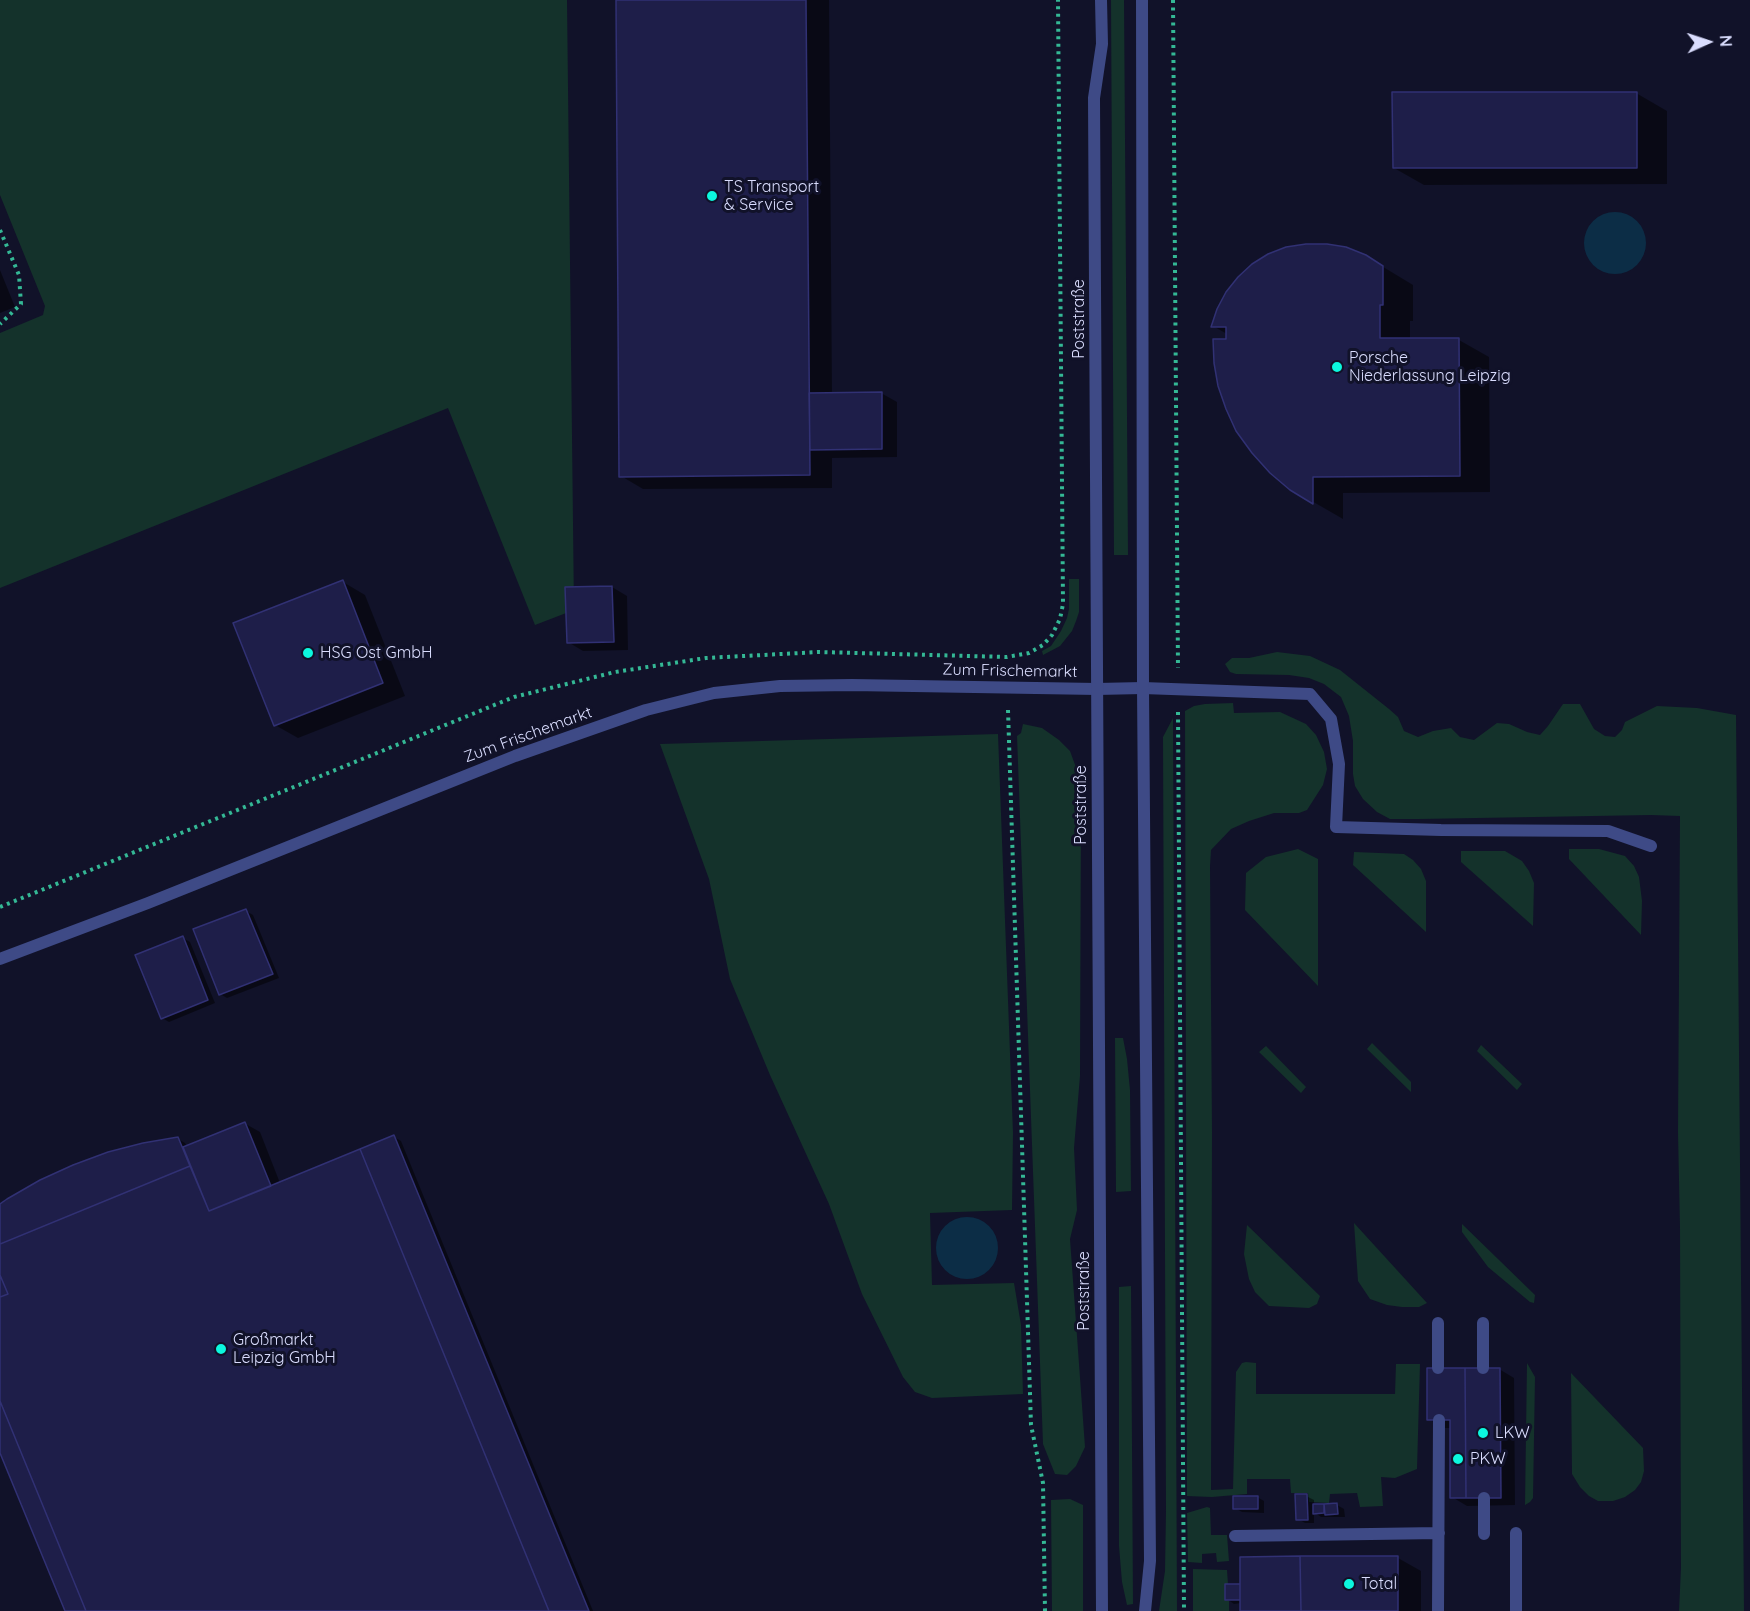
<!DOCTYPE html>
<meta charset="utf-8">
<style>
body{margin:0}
#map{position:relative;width:1750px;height:1611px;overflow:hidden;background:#111229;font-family:Quicksand,sans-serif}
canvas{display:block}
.north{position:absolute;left:1678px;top:12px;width:60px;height:60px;-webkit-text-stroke:4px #111229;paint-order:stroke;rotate:87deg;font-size:16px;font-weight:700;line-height:24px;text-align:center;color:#daddfe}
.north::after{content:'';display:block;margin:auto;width:21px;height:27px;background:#daddfe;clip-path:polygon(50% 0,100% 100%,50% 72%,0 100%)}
</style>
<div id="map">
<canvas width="1750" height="1611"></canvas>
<div class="north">N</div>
</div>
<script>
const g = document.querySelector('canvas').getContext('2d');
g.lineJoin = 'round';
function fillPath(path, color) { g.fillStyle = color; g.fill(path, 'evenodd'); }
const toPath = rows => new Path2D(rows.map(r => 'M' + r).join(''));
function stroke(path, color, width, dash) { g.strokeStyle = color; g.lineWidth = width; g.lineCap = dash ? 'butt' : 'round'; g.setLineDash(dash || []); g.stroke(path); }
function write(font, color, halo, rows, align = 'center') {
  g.font = font + ' Quicksand,sans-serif'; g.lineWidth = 6; g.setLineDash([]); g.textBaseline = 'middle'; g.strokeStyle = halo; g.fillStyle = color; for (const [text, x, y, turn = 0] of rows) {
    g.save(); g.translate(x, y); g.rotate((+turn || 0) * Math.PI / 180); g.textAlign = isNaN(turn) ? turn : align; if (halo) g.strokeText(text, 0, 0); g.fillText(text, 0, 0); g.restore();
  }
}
const green = toPath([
 [0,0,567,0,574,610,535,625,448,408,0,588,0,333,43,315,45,306,0,195],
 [1111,0,1124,0,1128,555,1114,555],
 [1069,579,1079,579,1079,612,1076,621,1072,631,1060,646,1043,655,1042,651,1051,646,1061,631,1067,618,1069,609],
 [1277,652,1310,656,1340,670,1389,709,1398,717,1404,731,1418,737,1433,731,1451,728,1460,737,1474,740,1497,723,1509,724,1527,732,1540,735,1548,726,1563,704,1580,704,1594,729,1605,736,1615,737,1622,730,1625,722,1657,706,1697,708,1736,715,1744,1611,1679,1611,1681,1568,1680,1228,1678,1132,1680,816,1651,815,1419,819,1390,819,1377,812,1363,799,1355,786,1353,774,1353,741,1349,716,1341,697,1324,684,1309,678,1289,675,1236,674,1230,672,1225,664,1232,658,1249,658],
 [1233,703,1234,713,1280,712,1306,724,1316,735,1324,752,1327,769,1323,785,1307,810,1299,813,1274,813,1249,821,1231,829,1211,850,1210,866,1212,1132,1211,1490,1233,1489,1236,1372,1242,1363,1246,1362,1256,1363,1256,1394,1395,1394,1396,1364,1420,1364,1417,1469,1395,1478,1381,1477,1383,1506,1360,1507,1357,1493,1330,1494,1329,1503,1309,1502,1308,1493,1291,1493,1290,1479,1247,1479,1247,1494,1212,1497,1187,1496,1185,711,1194,706,1205,704],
 [1173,718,1177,1611,1159,1611,1165,1571,1166,1511,1163,737],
 [1023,724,1042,728,1059,740,1070,751,1078,773,1081,800,1080,1076,1074,1148,1077,1210,1070,1239,1085,1447,1076,1466,1067,1475,1055,1474,1043,1444,1017,736,1021,733],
 [998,734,1013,1133,1012,1210,930,1213,932,1285,1014,1283,1021,1325,1023,1394,932,1398,915,1392,903,1377,862,1294,829,1204,770,1075,730,979,709,879,660,744],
 [1298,849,1318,859,1318,986,1245,910,1246,873,1266,857],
 [1569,849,1599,849,1625,856,1634,866,1639,877,1642,901,1641,935,1569,859],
 [1461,851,1505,851,1522,861,1529,871,1534,883,1533,926,1461,862],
 [1354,852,1404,854,1413,860,1421,869,1426,881,1426,932,1353,865],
 [1115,1038,1123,1038,1127,1059,1130,1090,1131,1191,1116,1192],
 [1372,1043,1411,1082,1411,1092,1367,1049],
 [1481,1045,1522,1084,1517,1090,1477,1051],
 [1266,1046,1306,1087,1301,1093,1259,1052],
 [1354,1223,1427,1303,1419,1307,1402,1307,1387,1305,1370,1299,1358,1281],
 [1462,1224,1535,1295,1534,1303,1530,1302,1488,1267,1462,1232],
 [1247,1225,1320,1296,1317,1304,1309,1308,1269,1306,1255,1292,1249,1279,1244,1254],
 [1131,1286,1133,1604,1127,1605,1122,1582,1119,1546,1119,1287],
 [1527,1363,1535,1377,1533,1498,1530,1502,1525,1505],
 [1571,1373,1643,1448,1644,1471,1641,1482,1635,1490,1625,1497,1613,1501,1598,1501,1589,1496,1580,1487,1572,1474],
 [1070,1499,1083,1505,1083,1611,1052,1611,1051,1500],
 [1207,1507,1210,1508,1211,1535,1227,1535,1229,1561,1217,1562,1216,1553,1202,1554,1202,1563,1188,1562,1187,1513],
 [1193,1569,1227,1570,1228,1584,1225,1584,1225,1600,1229,1601,1229,1611,1193,1611]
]);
const water = toPath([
 '1584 243a31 31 0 1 1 62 0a31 31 0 1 1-62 0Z',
 '936 1248a31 31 0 1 1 62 0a31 31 0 1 1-62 0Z'
]);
const shadow = toPath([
 [617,0,829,0,832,394,881,393,897,402,897,457,832,458,832,488,643,489,621,476],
 [1636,93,1667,111,1667,184,1424,185,1394,168],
 [1365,256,1413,285,1413,321,1410,321,1410,340,1459,340,1489,357,1490,492,1343,493,1343,519,1291,489,1227,341,1227,334,1213,326],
 [0,270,15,307,0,313],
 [343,582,365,595,405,696,298,738,275,725],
 [612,587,627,596,628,650,583,651,568,642],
 [246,911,253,915,279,978,227,998,220,994],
 [183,938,190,942,215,1003,169,1022,162,1018],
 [244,1123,260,1132,280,1183,394,1137,401,1141,593,1611,66,1611,0,1449,0,1206,178,1139,185,1143,187,1147],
 [1499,1369,1514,1378,1515,1505,1467,1506,1452,1497,1452,1428,1444,1428,1429,1419],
 [1306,1496,1314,1500,1314,1506,1337,1505,1344,1509,1345,1517,1321,1517,1314,1512,1314,1523,1305,1523,1298,1519],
 [1257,1497,1264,1501,1264,1513,1242,1512,1235,1508],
 [1398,1558,1421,1571,1421,1611,1241,1611,1241,1603,1234,1604,1227,1599,1239,1586]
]);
const building = toPath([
 [616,0,806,0,810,475,619,477,616,0],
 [1392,92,1637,92,1637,168,1393,168,1392,92],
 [1306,244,1327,244,1346,247,1366,255,1383,266,1383,305,1380,305,1380,338,1459,338,1460,476,1313,477,1313,504,1290,490,1270,473,1252,453,1236,431,1226,409,1218,386,1214,363,1213,339,1226,339,1226,327,1211,327,1217,309,1226,292,1238,277,1252,264,1268,254,1286,247,1306,244],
 [882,392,882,449,810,450,809,393,882,392],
 [343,580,383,683,274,726,233,623,343,580],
 [612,586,614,642,567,643,565,587,612,586],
 [246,909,273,974,219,995,193,929,246,909],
 [183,936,208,1000,161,1019,135,955,183,936],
 [245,1122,271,1186,209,1211,183,1147,245,1122],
 [394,1135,589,1611,549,1611,360,1149,394,1135],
 [178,1137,190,1166,0,1244,0,1204,7,1199,40,1180,73,1165,108,1152,143,1143,178,1137],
 [360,1149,549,1611,86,1611,0,1401,0,1297,8,1294,0,1275,0,1244,190,1166,209,1211,360,1149],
 [0,1275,8,1294,0,1297,0,1275],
 [1427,1368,1465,1368,1466,1498,1450,1498,1450,1420,1427,1420,1427,1368],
 [1465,1368,1500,1368,1501,1498,1466,1498,1465,1368],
 [0,1401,86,1611,65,1611,0,1453,0,1401],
 [1295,1494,1307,1494,1308,1520,1296,1520,1295,1494],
 [1233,1496,1258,1496,1258,1509,1233,1509,1233,1496],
 [1337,1503,1338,1514,1325,1515,1324,1504,1337,1503],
 [1313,1504,1324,1504,1324,1513,1313,1514,1313,1504],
 [1300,1556,1398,1556,1398,1611,1301,1611,1300,1556],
 [1300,1556,1301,1611,1240,1611,1240,1557,1300,1556],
 [1225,1584,1240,1584,1240,1600,1225,1600,1225,1584]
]);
const path = toPath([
 [1173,0,1178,668],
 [0,230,19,275,21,304,0,324],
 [1008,710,1031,1425,1043,1483,1045,1611],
 [1178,712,1184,1611],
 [0,907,514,697,615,672,706,658,819,652,1007,657,1029,653,1043,645,1052,635,1060,619,1063,604,1058,0]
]);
const service = toPath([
 [1143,688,1310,694,1331,719,1339,764,1336,827,1441,830,1608,831,1651,846],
 [1438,1323,1438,1368],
 [1483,1323,1483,1368],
 [1484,1534,1484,1498],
 [1235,1536,1439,1533],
 [1438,1611,1439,1420],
 [1516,1611,1516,1533]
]);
const minor = toPath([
 [0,959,148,903,515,756,646,710,714,693,780,686,852,685,1097,689,1143,688]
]);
const tertiary = toPath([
 [1101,0,1102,44,1094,98,1102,1611],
 [1142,0,1143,688,1150,1561,1145,1611]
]);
const markers = [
 [712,196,6,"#0cf7de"],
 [1337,367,6,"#0cf7de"],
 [308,653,6,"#0cf7de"],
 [221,1349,6,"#0cf7de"],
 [1483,1433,6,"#0cf7de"],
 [1458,1459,6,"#0cf7de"],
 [1349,1584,6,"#0cf7de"]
];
const poiNames = [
 ["TS Transport",724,187],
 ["& Service",724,205],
 ["Porsche",1349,358],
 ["Niederlassung Leipzig",1349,376],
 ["HSG Ost GmbH",320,653],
 ["Großmarkt",233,1340],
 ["Leipzig GmbH",233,1358],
 ["LKW",1495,1433],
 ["PKW",1470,1459],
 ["Total",1361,1584]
];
const streetNames = [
 ["Poststraße",1079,319,-90],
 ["Zum Frischemarkt",1010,671,1],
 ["Zum Frischemarkt",528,735,-20],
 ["Poststraße",1081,805,-90],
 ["Poststraße",1084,1291,-90]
];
fillPath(green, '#14322b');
fillPath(water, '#0c2d46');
fillPath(shadow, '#0007');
fillPath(building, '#1e1e49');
stroke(building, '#313174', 1.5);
stroke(path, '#34b895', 4, [3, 4.5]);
stroke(service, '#3e4a86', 12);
stroke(minor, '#3e4a86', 12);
stroke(tertiary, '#3e4a86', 12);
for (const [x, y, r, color] of markers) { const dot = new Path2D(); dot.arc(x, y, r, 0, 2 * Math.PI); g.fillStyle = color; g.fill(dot); stroke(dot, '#111229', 2); }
write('16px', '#daddfe', '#111229', poiNames, 'left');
write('16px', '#daddfe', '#111229', streetNames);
</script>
